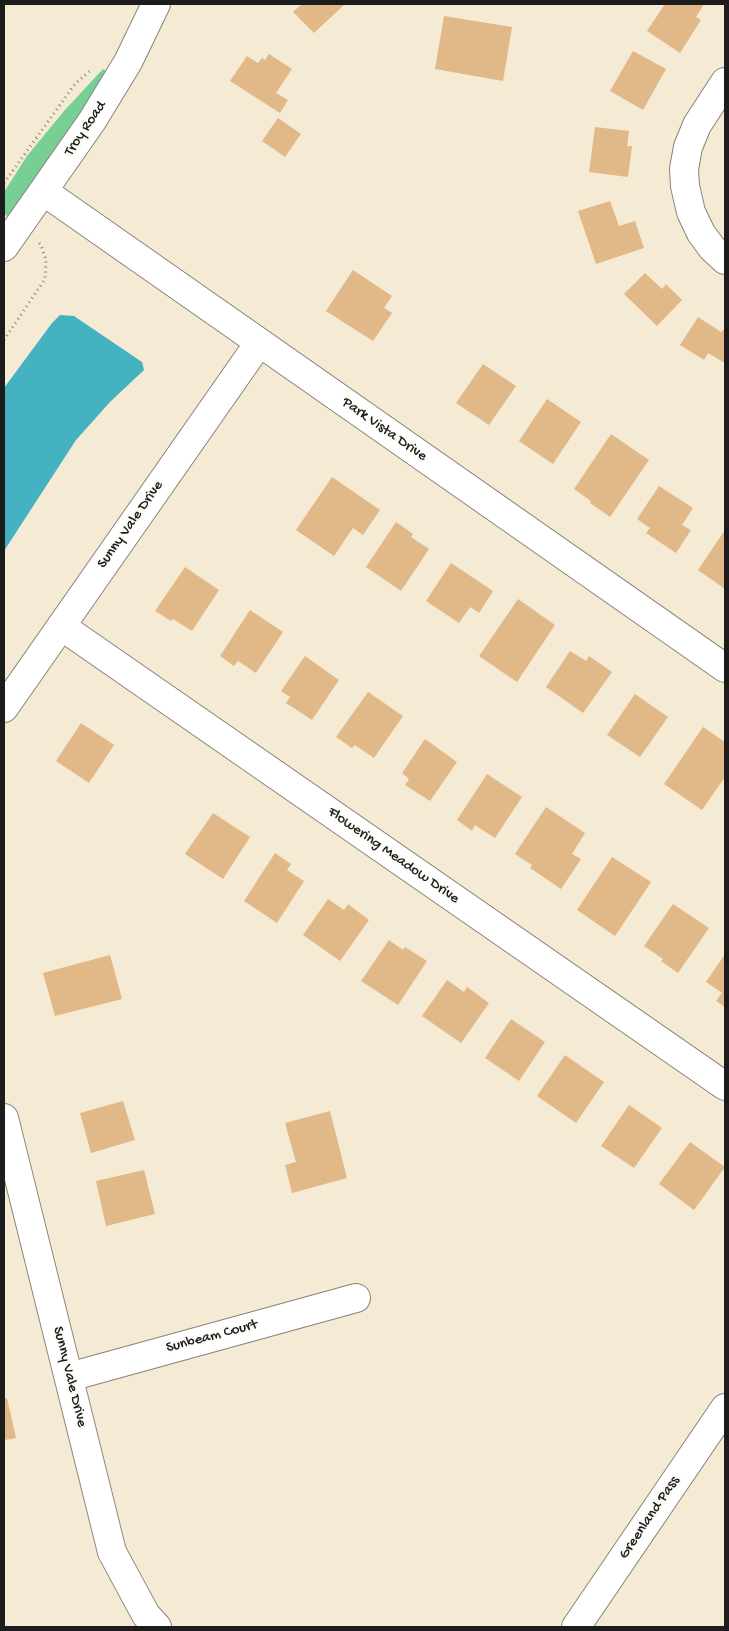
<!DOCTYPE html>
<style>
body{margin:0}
#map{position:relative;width:729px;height:1631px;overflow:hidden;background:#f5ead4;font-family:"Gochi Hand",sans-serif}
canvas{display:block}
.frame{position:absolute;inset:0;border:5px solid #1c1c1c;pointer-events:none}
</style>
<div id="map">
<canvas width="729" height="1631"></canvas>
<div class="frame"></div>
</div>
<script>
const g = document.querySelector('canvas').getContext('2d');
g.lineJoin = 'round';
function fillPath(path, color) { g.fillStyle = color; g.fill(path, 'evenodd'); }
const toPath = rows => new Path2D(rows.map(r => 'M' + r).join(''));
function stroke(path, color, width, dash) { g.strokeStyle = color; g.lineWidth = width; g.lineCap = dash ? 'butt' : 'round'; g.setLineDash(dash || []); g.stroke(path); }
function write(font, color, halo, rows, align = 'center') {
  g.font = font + ' "Gochi Hand",sans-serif'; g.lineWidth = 4.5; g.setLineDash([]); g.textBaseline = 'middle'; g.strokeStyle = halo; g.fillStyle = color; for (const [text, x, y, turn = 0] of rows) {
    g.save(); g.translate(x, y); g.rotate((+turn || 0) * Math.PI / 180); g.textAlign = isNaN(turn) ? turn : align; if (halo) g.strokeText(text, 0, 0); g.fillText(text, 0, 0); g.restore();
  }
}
const green = toPath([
 [103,69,108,72,10,218,4,214,4,192,27,156,64,111]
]);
const water = toPath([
 [60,315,74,316,142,362,144,370,110,402,76,440,4,551,4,388,52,323]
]);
const building = toPath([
 [302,4,345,4,314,33,293,12],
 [665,4,704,4,696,17,701,20,680,53,647,31],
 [444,16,512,27,503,81,435,69],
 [633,51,666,69,643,110,610,91],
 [269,54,292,69,276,93,288,100,280,113,230,81,247,56,258,63,262,58,265,60],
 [278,118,301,134,285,157,262,141],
 [595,127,629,131,627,146,632,146,628,177,589,172],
 [610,201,619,226,635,221,644,248,596,264,578,211],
 [353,270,392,296,384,308,392,313,373,341,326,311],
 [645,273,662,289,666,284,682,300,657,326,624,294],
 [698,317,721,332,723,330,725,331,725,363,708,353,704,360,680,345],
 [483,364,516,386,489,425,456,403],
 [547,399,581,422,553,464,519,441],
 [611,434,649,460,610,517,590,503,591,501,574,489],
 [332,477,380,510,363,535,353,528,334,556,296,530],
 [659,486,693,508,682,525,691,530,676,553,646,533,650,528,637,519],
 [396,522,413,534,411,537,429,549,401,591,366,567],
 [725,530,725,589,698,570],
 [451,563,493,591,479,613,470,607,459,623,426,601],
 [185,567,219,590,192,631,173,619,171,621,155,611],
 [518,599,555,625,517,682,479,656],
 [250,610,283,632,256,673,238,661,234,666,220,656],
 [570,651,586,661,589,656,612,672,583,713,546,687],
 [305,656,339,680,312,720,286,703,290,697,281,691],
 [368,692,403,716,374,758,355,745,352,748,336,737],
 [635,694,668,717,640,757,607,735],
 [81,723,114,745,89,783,56,761],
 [703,727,725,742,725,777,702,810,664,784],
 [425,739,457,762,430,801,405,785,409,779,402,773],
 [487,774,522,797,495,838,475,825,472,831,457,820],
 [546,807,585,833,572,854,581,859,561,889,530,868,532,865,515,854],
 [213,813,250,837,223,879,185,854],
 [275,853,291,864,287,870,304,881,277,923,244,901],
 [612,857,651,882,615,936,577,910],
 [328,899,344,910,348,904,369,920,340,961,303,935],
 [673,904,709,928,678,973,661,961,663,959,644,946],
 [389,940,403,950,405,947,427,961,398,1005,361,981],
 [725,954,725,1007,716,1001,722,993,706,982],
 [110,955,122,999,55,1016,43,973],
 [447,980,464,992,467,987,489,1003,461,1043,422,1016],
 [511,1019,545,1042,519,1081,485,1058],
 [565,1055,604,1082,576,1123,537,1096],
 [123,1101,135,1140,91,1153,80,1113],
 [629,1105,662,1128,634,1168,601,1146],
 [330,1111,347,1178,292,1193,285,1165,296,1162,285,1123],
 [690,1142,725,1167,694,1210,659,1184],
 [144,1170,155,1214,106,1226,96,1181],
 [4,1398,7,1398,16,1438,4,1440]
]);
const path = toPath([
 [4,183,75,84,92,69],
 [4,340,45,279,46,260,41,245,39,243]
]);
const minor = toPath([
 [725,82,697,125,688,147,684,169,685,186,691,212,701,233,712,248,725,260],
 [43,191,725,668],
 [4,247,92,121,128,62,156,4],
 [61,626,725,1086],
 [4,708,259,343],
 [4,1118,112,1552,146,1615,157,1627],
 [69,1377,356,1298],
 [576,1627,725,1408]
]);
const streetNames = [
 ["Troy Road",86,129,-56],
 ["Park Vista Drive",384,430,35],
 ["Sunny Vale Drive",131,525,-55],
 ["Flowering Meadow Drive",393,856,35],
 ["Sunbeam Court",212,1337,-15],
 ["Sunny Vale Drive",69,1377,76],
 ["Greenland Pass",650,1518,-56]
];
fillPath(green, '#78cf94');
fillPath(water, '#45b2c1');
fillPath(building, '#e1b888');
stroke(minor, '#888378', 30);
stroke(path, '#888378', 3, [1, 4]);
stroke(minor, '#fff', 28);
write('15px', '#1c1c1c', '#fdfcf7', streetNames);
</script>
